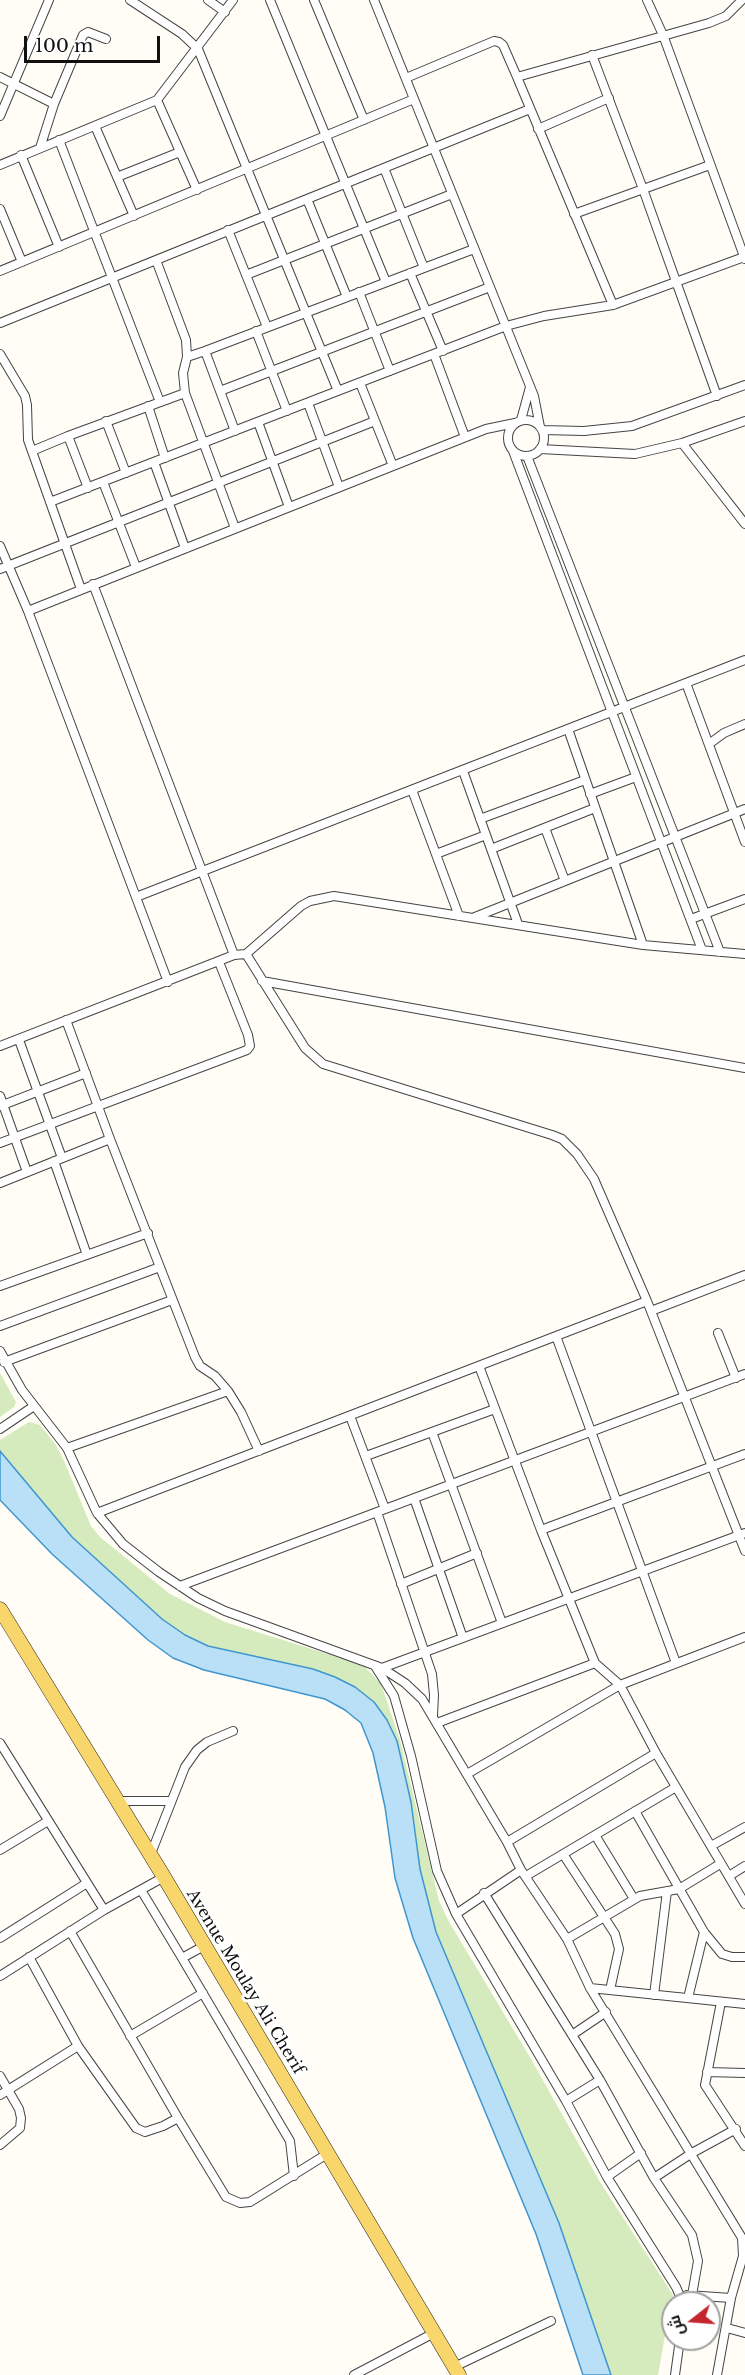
<!DOCTYPE html>
<meta charset="utf-8">
<style>
body{margin:0}
#map{position:relative;width:745px;height:2375px;overflow:hidden;background:#fffdf5;font-family:"Libre Baskerville",Cairo,serif}
canvas{display:block}
.north{position:absolute;left:661px;top:2291px;width:60px;height:60px;box-sizing:border-box;background:#fff;border:2px solid #a0a0a0;border-radius:50%;rotate:253deg;font-size:16px;font-weight:700;line-height:24px;text-align:center;color:#111}
.north::after{content:'';display:block;margin:auto;width:21px;height:27px;background:#c4262e;clip-path:polygon(50% 0,100% 100%,50% 72%,0 100%)}
.scale{position:absolute;left:24px;top:36px;width:136px;height:27px;box-sizing:border-box;border:3px solid #111;border-top:0;padding-left:8px;font-size:18px;line-height:21px;white-space:nowrap;color:#111;-webkit-text-stroke:4px #fff;paint-order:stroke}
</style>
<div id="map">
<canvas width="745" height="2375"></canvas>
<div class="north">ش</div>
<div class="scale">100 m</div>
</div>
<script>
const g = document.querySelector('canvas').getContext('2d');
g.lineJoin = 'round';
function fillPath(path, color) { g.fillStyle = color; g.fill(path, 'evenodd'); }
const toPath = rows => new Path2D(rows.map(r => 'M' + r).join(''));
function stroke(path, color, width, dash) { g.strokeStyle = color; g.lineWidth = width; g.lineCap = dash ? 'butt' : 'round'; g.setLineDash(dash || []); g.stroke(path); }
function write(font, color, halo, rows, align = 'center') {
  g.font = font + ' "Libre Baskerville",serif'; g.lineWidth = 6; g.setLineDash([]); g.textBaseline = 'middle'; g.strokeStyle = halo; g.fillStyle = color; for (const [text, x, y, turn = 0] of rows) {
    g.save(); g.translate(x, y); g.rotate((+turn || 0) * Math.PI / 180); g.textAlign = isNaN(turn) ? turn : align; if (halo) g.strokeText(text, 0, 0); g.fillText(text, 0, 0); g.restore();
  }
}
const green = toPath([
 [0,1373,16,1402,14,1407,0,1417],
 [29,1422,40,1425,56,1445,64,1461,91,1526,100,1537,170,1594,225,1622,363,1665,381,1684,400,1740,439,1901,448,1920,531,2059,600,2182,673,2295,675,2303,673,2318,668,2318,658,2375,611,2375,559,2223,436,1932,420,1869,397,1741,387,1720,374,1702,355,1687,335,1677,313,1669,208,1646,185,1635,162,1619,72,1537,0,1451,0,1440]
]);
const water = toPath([
 [0,1451,72,1537,162,1619,185,1635,208,1646,313,1669,335,1677,355,1687,374,1702,387,1720,397,1741,411,1802,420,1869,436,1932,559,2223,611,2375,583,2375,536,2234,413,1938,395,1878,385,1807,373,1753,361,1723,345,1710,325,1699,204,1670,173,1658,148,1640,52,1554,0,1500,0,1451]
]);
const street = toPath([
 [130,0,182,34,198,49,338,391],
 [208,0,225,12],
 [270,0,386,282],
 [314,0,364,120],
 [374,0,534,396,540,427],
 [647,0,663,35,745,259],
 [592,55,643,189,717,396],
 [0,77,54,104],
 [517,77,613,305,744,257],
 [406,78,494,41,499,42,503,45,517,77,709,23,726,16,742,0],
 [157,100,197,190],
 [0,116,49,0],
 [95,126,134,216],
 [538,129,609,98],
 [59,140,160,402],
 [40,148,54,104,83,35,88,32,106,39],
 [21,155,59,247],
 [0,165,157,100,233,0],
 [384,168,424,268],
 [117,177,180,152],
 [307,199,347,297],
 [0,209,22,262],
 [574,214,710,165],
 [228,230,267,327],
 [156,260,186,340,187,357,205,351,235,431],
 [0,271,414,99],
 [410,273,443,351],
 [246,275,452,194],
 [359,292,390,371],
 [0,323,530,109],
 [256,331,287,411],
 [205,351,474,249],
 [0,354,25,396,27,405,28,440,81,589],
 [434,354,465,437],
 [360,383,393,466],
 [220,391,490,287],
 [185,393,183,373,187,357],
 [308,403,339,487],
 [148,406,165,458],
 '508 438a18 18 0 1 1 36 0a18 18 0 1 1-36 0Z',
 [521,420,530,387],
 [106,421,126,473],
 [258,422,289,507],
 [542,430,584,431,632,426,745,385],
 [68,436,88,488],
 [682,443,745,524],
 [540,449,635,454,682,443,745,421],
 [32,451,68,436,185,393,235,528],
 [513,451,702,950],
 [527,456,720,952],
 [154,462,185,548],
 [103,482,136,567],
 [50,502,506,326,544,316,613,305],
 [0,546,28,611,168,982],
 [0,569,375,421],
 [93,584,234,955],
 [28,611,486,429,515,423],
 [686,683,745,842],
 [568,729,643,945],
 [709,744,724,733,745,724],
 [463,771,518,924],
 [412,790,459,916],
 [590,794,636,777],
 [480,819,585,780],
 [545,828,565,881],
 [491,849,595,808],
 [436,854,486,835],
 [136,897,745,660],
 [475,917,745,809],
 [691,919,745,899],
 [246,954,305,1048,323,1064,552,1135,562,1139,577,1154,594,1179,647,1301,745,1551],
 [262,981,745,1068],
 [66,1020,110,1139,195,1357,200,1366,215,1376,228,1391,241,1412,259,1451],
 [19,1040,62,1158],
 [0,1046,234,955,246,954,301,906,310,901,334,896,643,945,745,954],
 [0,1096,27,1172],
 [0,1106,86,1073],
 [0,1143,247,1050,250,1046,248,1035,219,962],
 [54,1161,87,1255],
 [0,1183,110,1139],
 [0,1286,148,1233],
 [651,1311,745,1275],
 [0,1326,160,1267],
 [718,1333,736,1378],
 [556,1336,676,1663],
 [0,1351,22,1390,67,1448,97,1513,123,1544,159,1572,198,1598,225,1611,382,1668,405,1683,422,1699,507,1842,521,1870,567,1939,590,1988,742,2238,743,2256,731,2298,717,2375],
 [4,1362,172,1300],
 [479,1366,541,1530,595,1663,620,1685,656,1753,745,1904],
 [350,1416,385,1509],
 [0,1429,34,1406],
 [432,1432,502,1623],
 [67,1448,228,1391],
 [366,1456,495,1409],
 [414,1498,463,1638],
 [377,1512,432,1674,434,1695,433,1716],
 [97,1513,647,1301],
 [541,1530,745,1454],
 [401,1584,477,1553],
 [180,1586,745,1374],
 [375,1666,394,1696,411,1756,437,1871,456,1914,566,2101,607,2177,676,2287,683,2303],
 [382,1668,745,1533],
 [437,1723,595,1663],
 [0,1743,104,1910],
 [467,1774,620,1685,745,1637],
 [118,1801,170,1801],
 [635,1811,704,1932,722,1954,732,1957,745,1957],
 [595,1835,634,1899],
 [507,1842,656,1753],
 [711,1846,745,1827],
 [0,1850,48,1821],
 [563,1854,615,1934,619,1949,610,1990],
 [150,1856,185,1767,197,1750,207,1742,233,1731],
 [526,1876,676,1787],
 [729,1876,745,1866],
 [141,1890,182,1958,204,1946],
 [484,1893,600,2080,654,2178,692,2235,698,2261,692,2295],
 [456,1914,521,1870],
 [70,1931,178,2118,226,2197,240,2203,250,2202,327,2154],
 [0,1938,87,1883],
 [567,1939,640,1896,679,1889,720,1864],
 [29,1957,78,2046,136,2128,145,2132,163,2126,178,2118],
 [182,1958,290,2141,294,2176],
 [0,1976,104,1910,164,1877],
 [590,1988,745,2004],
 [654,1995,667,1891],
 [688,1998,704,1932],
 [721,2002,705,2085,745,2146],
 [572,2035,606,2012],
 [130,2036,203,1993],
 [707,2072,745,2073],
 [0,2076,19,2109,21,2118,20,2128,0,2145],
 [0,2095,78,2046],
 [566,2101,600,2080],
 [607,2177,641,2153],
 [654,2178,692,2153,736,2129],
 [687,2295,731,2298],
 [727,2328,745,2333],
 [454,2367,551,2321],
 [354,2375,434,2333],
 [675,2375,680,2339]
]);
const primary = toPath([
 [0,1609,164,1877,459,2375]
]);
const streetNames = [
 ["Avenue Moulay Ali Cherif",245,1982,59]
];
fillPath(green, '#d5ebbd');
fillPath(water, '#b9e0f7');
stroke(water, '#3f96cf', 1.5);
stroke(street, '#444', 10);
stroke(primary, '#222', 15);
stroke(street, '#fff', 8);
stroke(primary, '#f9d66b', 14);
write('16px', '#111', '#fff', streetNames);
</script>
